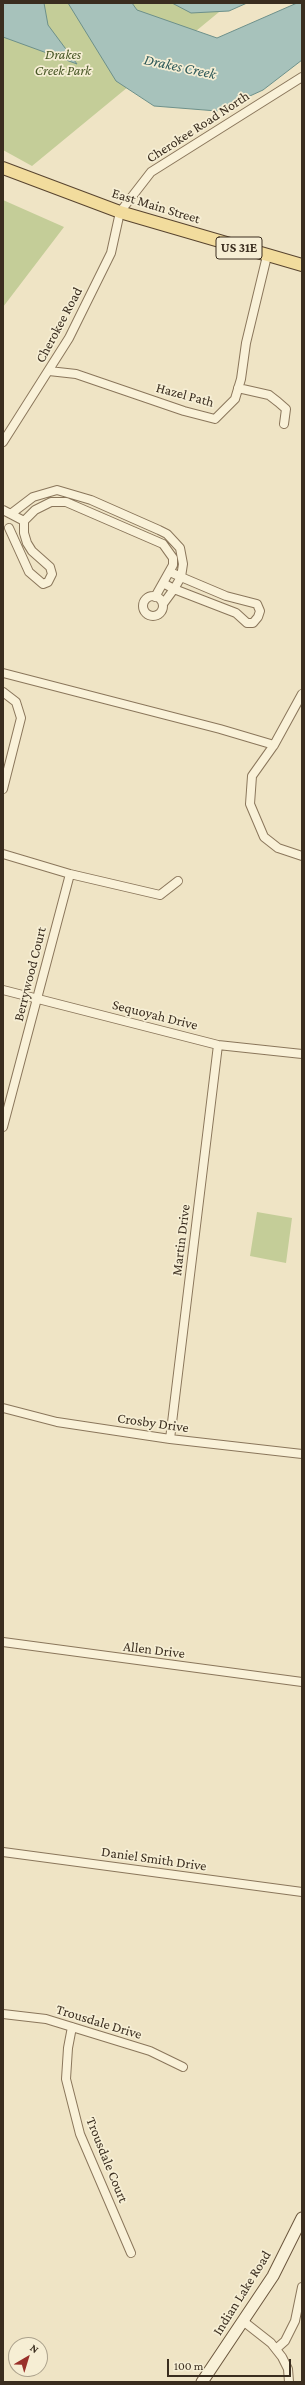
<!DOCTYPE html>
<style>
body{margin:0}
#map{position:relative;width:305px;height:2385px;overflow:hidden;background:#efe4c5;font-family:"Crimson Pro",serif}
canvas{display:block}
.frame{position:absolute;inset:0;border:4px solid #3a2d1f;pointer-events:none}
.north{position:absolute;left:8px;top:2337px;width:40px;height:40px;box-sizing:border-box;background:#f6eed4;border:1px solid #aba18c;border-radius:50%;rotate:38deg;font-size:11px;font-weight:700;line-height:16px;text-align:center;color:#3a2d1f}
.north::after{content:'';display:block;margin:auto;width:14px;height:18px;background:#99302a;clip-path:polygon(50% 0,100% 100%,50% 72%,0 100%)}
.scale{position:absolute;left:167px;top:2359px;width:124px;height:18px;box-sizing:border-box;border:2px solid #3a2d1f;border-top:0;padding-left:5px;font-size:12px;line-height:14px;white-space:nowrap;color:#3a2d1f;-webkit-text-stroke:3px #f6eed4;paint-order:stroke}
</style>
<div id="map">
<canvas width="305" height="2385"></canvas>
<div class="frame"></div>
<div class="north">N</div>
<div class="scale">100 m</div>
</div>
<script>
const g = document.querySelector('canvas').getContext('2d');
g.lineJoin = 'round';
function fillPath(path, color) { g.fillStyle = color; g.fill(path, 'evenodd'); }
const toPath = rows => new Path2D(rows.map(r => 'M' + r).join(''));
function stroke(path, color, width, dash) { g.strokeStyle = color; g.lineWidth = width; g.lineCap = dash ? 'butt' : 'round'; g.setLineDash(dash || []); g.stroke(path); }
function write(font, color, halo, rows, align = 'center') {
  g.font = font + ' "Crimson Pro",serif'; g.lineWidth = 3.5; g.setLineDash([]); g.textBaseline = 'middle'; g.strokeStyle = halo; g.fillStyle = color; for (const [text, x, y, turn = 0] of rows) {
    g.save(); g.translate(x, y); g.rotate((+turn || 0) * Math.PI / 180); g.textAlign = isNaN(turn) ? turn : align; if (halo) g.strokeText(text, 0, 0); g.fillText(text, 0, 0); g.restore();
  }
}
const green = toPath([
 [3,3,230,3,32,166,3,150],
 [3,200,64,227,3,307],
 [257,1212,292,1218,286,1263,250,1256]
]);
const water = toPath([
 [3,3,44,3,48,25,77,64,3,37,3,3],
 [68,3,132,3,137,10,217,38,297,3,302,3,302,60,263,90,217,111,154,106,116,81,68,3],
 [172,3,247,3,229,11,191,13,172,3]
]);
const street = toPath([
 [49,371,76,374,184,411,215,419,235,399,241,379,246,343,267,256],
 [238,388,269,395,278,402,286,409,284,424],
 [3,442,69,338,111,253,120,212,151,172,302,77],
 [3,510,24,521],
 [12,513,33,497,57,490,91,500,159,530,167,534,180,548,183,564,181,577,174,589,236,613,247,623,253,623,258,617,260,611,257,604,226,596,181,577,170,572],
 [24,521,35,510,51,502,66,502,163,544,173,558,173,565,155,597],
 [9,528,29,572,43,584,48,582,52,574,50,567,32,551,27,543,24,533,24,521],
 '143 606a10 10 0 1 1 20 0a10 10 0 1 1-20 0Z',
 [163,604,174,589,163,583],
 [3,673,220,729,274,745],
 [3,692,16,702,21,718,3,789],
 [302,694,274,745,252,776,250,804,264,837,278,848,302,856],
 [3,854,70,874,160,895,178,881],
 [3,990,218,1045,302,1054],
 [3,1127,70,874],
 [3,1408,57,1422,170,1439,302,1454],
 [170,1439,218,1045],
 [3,1642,302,1682],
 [3,1852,302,1892],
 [3,2014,46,2019,150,2051,183,2067],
 [72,2027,68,2048,66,2079,80,2134,131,2253],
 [243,2321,271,2343,282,2357,288,2369,289,2382],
 [276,2349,285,2341,295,2321,302,2287]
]);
const secondary = toPath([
 [202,2382,273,2276,302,2218]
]);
const primary = toPath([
 [3,168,120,212,302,265]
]);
const shields = [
 [239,248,46]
];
const shieldNames = [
 ["US 31E",239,248]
];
const parkNames = [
 ["Drakes",63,55],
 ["Creek Park",63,71]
];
const streetNames = [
 ["Cherokee Road North",198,127,-33],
 ["East Main Street",156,206,17],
 ["Cherokee Road",59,325,-62],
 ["Hazel Path",185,395,15],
 ["Berrywood Court",30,974,-76],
 ["Sequoyah Drive",155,1015,14],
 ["Martin Drive",181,1240,-83],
 ["Crosby Drive",153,1423,8],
 ["Allen Drive",154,1650,7],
 ["Daniel Smith Drive",154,1859,8],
 ["Trousdale Drive",99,2022,17],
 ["Trousdale Court",107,2160,68],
 ["Indian Lake Road",242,2293,-58]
];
const waterNames = [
 ["Drakes Creek",180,67,12]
];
fillPath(green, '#c4cd98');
fillPath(water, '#a7c2bb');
stroke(water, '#6d908a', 1);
stroke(street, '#8a765b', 10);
stroke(secondary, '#6c573e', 13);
stroke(primary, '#58442f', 14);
stroke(street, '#f9f1d8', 8);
stroke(secondary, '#f9f1d8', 11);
stroke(primary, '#f2dc9d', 12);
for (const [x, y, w] of shields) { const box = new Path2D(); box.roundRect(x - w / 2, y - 11, w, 22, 3); g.fillStyle = '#f6eed4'; g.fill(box); stroke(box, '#3a2d1f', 1); }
write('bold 13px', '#3a2d1f', null, shieldNames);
write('italic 14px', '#475625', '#f6eed4', parkNames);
write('14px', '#3a2d1f', '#f6eed4', streetNames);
write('italic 15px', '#2e5959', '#f6eed4', waterNames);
</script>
